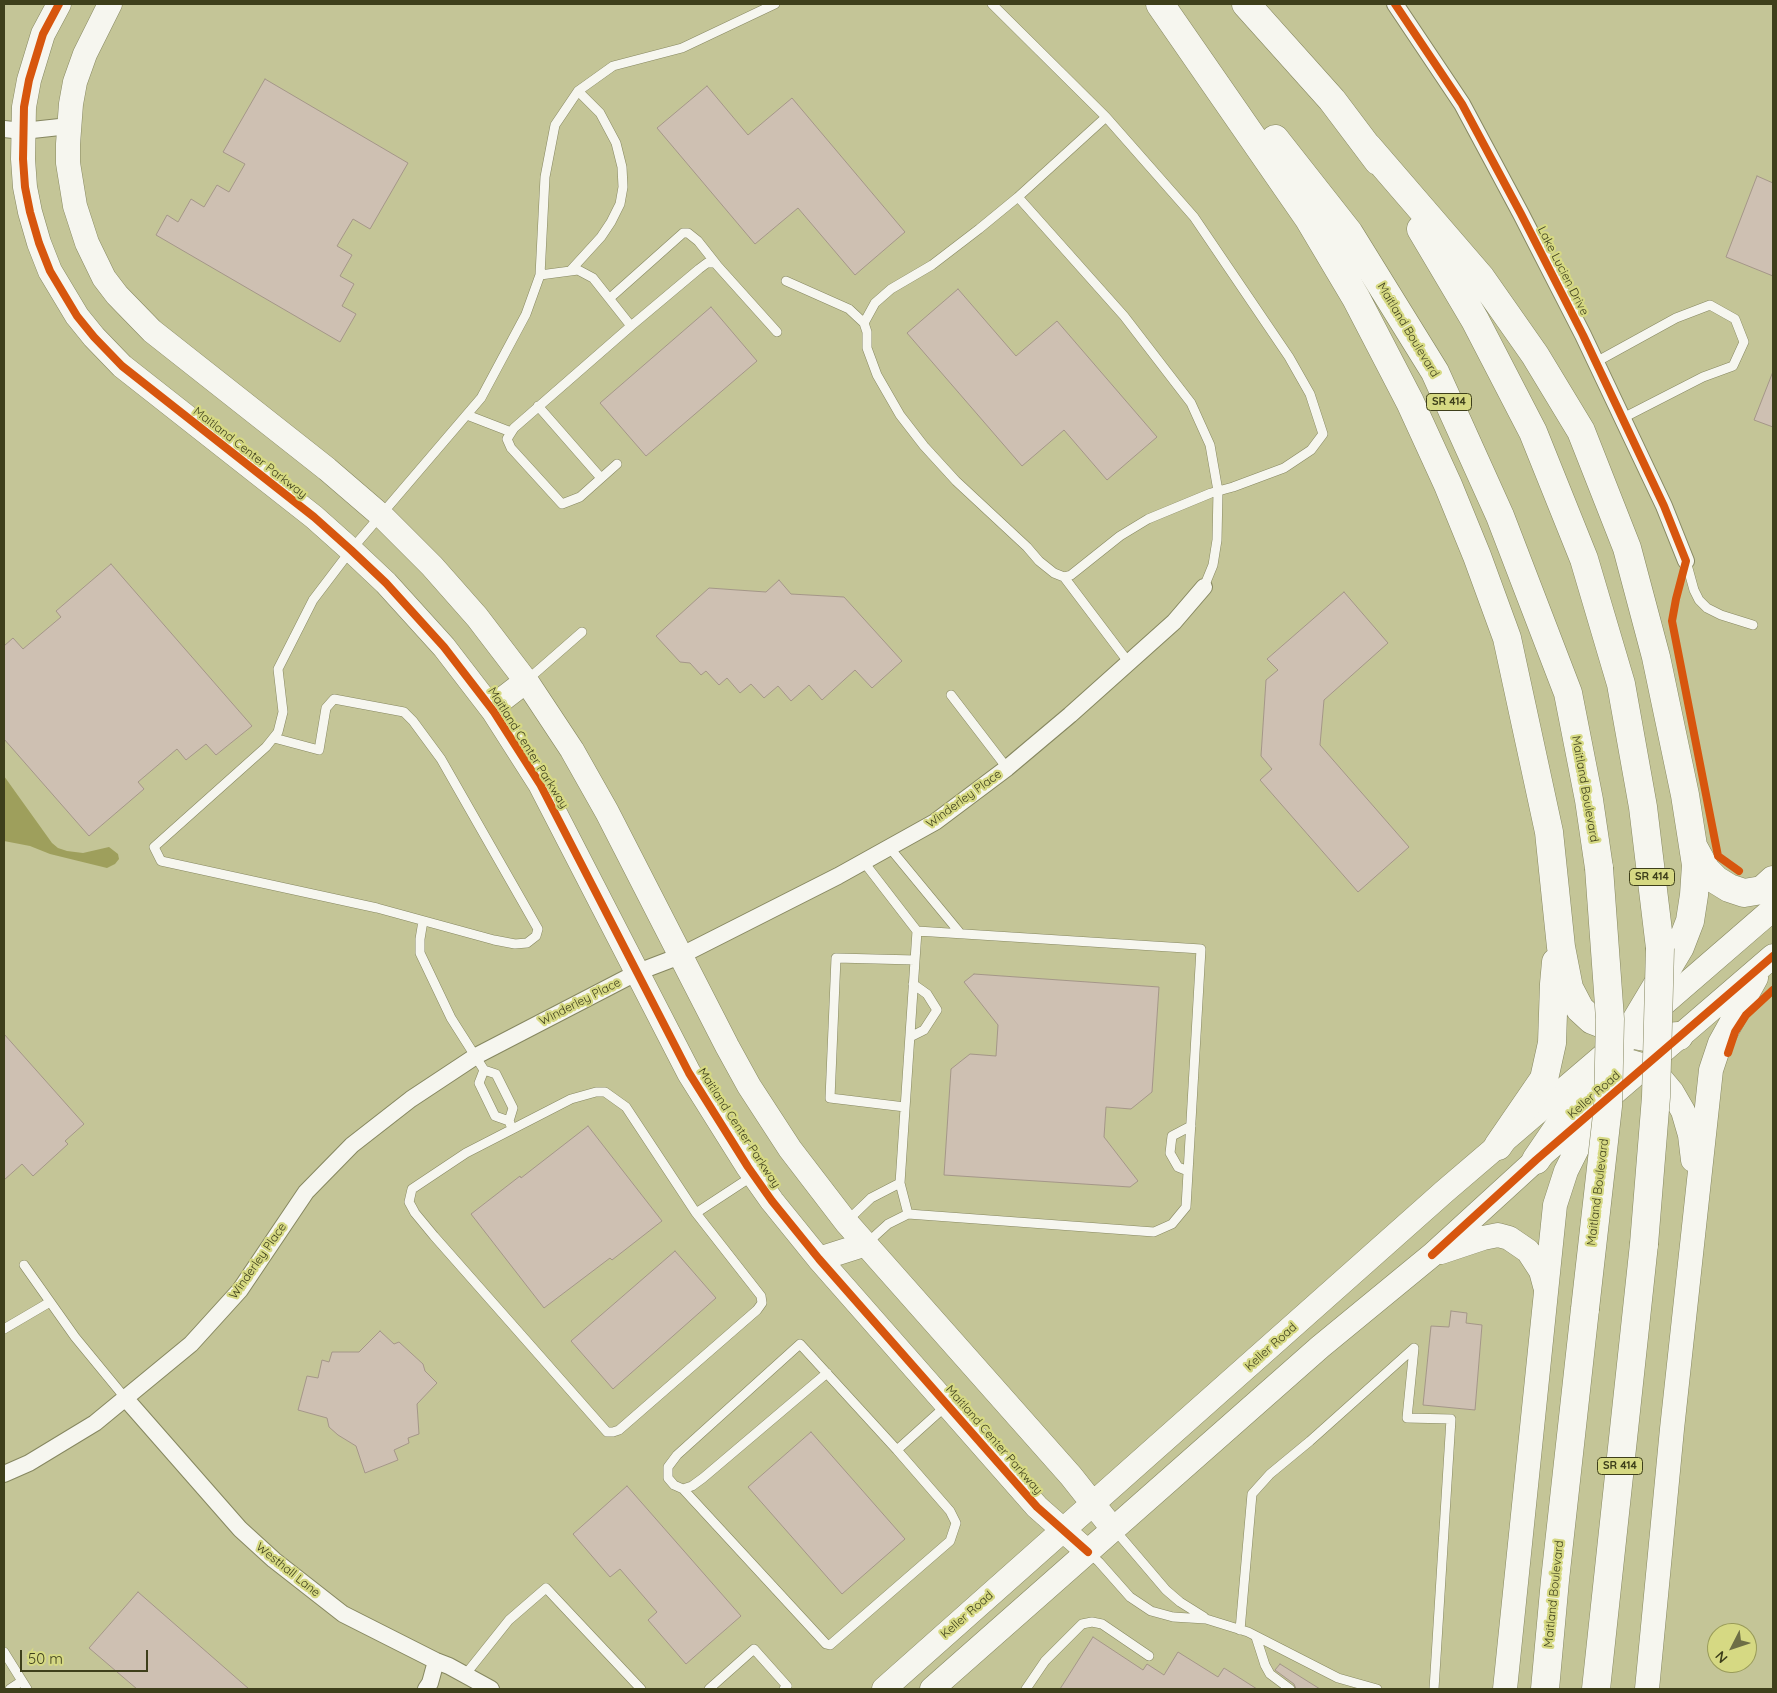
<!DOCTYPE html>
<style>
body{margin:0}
#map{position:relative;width:1777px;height:1693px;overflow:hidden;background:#c4c597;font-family:Quicksand,sans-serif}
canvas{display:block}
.frame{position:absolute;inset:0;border:5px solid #3e3f1b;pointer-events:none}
.north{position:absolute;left:1707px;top:1623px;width:50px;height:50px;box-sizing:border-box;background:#d6d983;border:1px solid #999b59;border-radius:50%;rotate:229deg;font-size:14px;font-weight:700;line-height:20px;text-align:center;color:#3e3f1b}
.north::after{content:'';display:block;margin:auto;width:18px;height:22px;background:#6d6e46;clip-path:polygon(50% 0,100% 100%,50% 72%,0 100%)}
.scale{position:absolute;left:20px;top:1650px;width:128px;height:22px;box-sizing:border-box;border:2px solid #3e3f1b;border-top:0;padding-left:6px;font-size:15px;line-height:18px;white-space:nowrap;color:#3e3f1b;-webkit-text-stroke:4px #d6d983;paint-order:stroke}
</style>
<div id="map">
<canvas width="1777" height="1693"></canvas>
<div class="frame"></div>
<div class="north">N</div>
<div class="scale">50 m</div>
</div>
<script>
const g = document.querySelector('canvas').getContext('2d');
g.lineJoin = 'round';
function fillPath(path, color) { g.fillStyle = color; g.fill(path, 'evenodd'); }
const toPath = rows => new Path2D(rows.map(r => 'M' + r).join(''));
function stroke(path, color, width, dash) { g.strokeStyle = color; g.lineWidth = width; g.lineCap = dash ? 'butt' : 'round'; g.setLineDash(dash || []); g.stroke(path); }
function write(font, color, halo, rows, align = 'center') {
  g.font = font + ' Quicksand,sans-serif'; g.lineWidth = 4.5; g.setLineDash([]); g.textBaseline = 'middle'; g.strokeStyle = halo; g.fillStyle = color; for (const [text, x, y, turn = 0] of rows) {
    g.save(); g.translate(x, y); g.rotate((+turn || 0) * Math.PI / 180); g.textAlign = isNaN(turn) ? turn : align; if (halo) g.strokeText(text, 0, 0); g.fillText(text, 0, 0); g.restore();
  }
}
const water = toPath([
 [4,776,52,843,58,848,67,851,83,853,109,847,118,854,119,859,115,864,107,868,50,854,30,846,4,841]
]);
const building = toPath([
 [265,79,408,163,370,229,353,219,337,246,352,255,340,276,354,284,342,306,356,314,340,342,156,235,167,215,178,222,191,199,204,207,217,185,229,192,245,164,223,152,265,79],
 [707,86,748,135,792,98,905,232,855,275,798,208,755,244,657,128,707,86],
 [1757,176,1773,183,1773,276,1726,257,1757,176],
 [958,289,1016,356,1057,321,1157,437,1107,480,1064,430,1022,466,907,333,958,289],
 [711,307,757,361,646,456,600,403,711,307],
 [1772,374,1773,374,1773,427,1754,420,1772,374],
 [111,564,252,726,216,755,206,744,186,760,177,749,138,782,144,789,89,836,4,739,4,646,13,638,23,649,61,617,56,611,111,564],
 [779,580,791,594,844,597,902,661,872,688,855,670,822,700,809,685,791,701,778,686,764,698,751,684,740,693,727,678,719,685,706,671,701,675,690,663,680,662,656,636,709,588,766,592,779,580],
 [1344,592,1388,643,1324,700,1320,745,1409,847,1358,892,1260,780,1272,769,1261,756,1266,680,1278,670,1267,659,1344,592],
 [974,974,1159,987,1152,1092,1131,1109,1106,1107,1104,1137,1138,1181,1130,1187,944,1175,951,1069,970,1054,996,1056,998,1025,964,982,974,974],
 [4,1034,84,1124,65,1141,68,1144,33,1176,22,1164,4,1180,4,1034],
 [588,1126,662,1221,612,1260,610,1258,544,1308,471,1214,520,1176,521,1178,588,1126],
 [675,1251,716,1298,613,1389,571,1341,675,1251],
 [1451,1311,1467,1313,1466,1323,1482,1325,1475,1410,1423,1405,1431,1326,1449,1327,1451,1311],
 [380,1331,394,1344,399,1342,423,1364,425,1371,437,1383,417,1404,419,1434,408,1438,409,1443,394,1450,398,1460,365,1473,356,1446,338,1435,329,1427,327,1418,298,1410,307,1376,318,1378,322,1360,329,1362,332,1352,359,1352,380,1331],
 [811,1432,905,1539,842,1594,748,1487,811,1432],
 [627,1486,741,1616,686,1664,648,1620,657,1612,620,1569,610,1577,573,1534,627,1486],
 [138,1592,249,1689,137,1689,89,1648,138,1592],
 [1093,1637,1143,1670,1147,1664,1164,1675,1178,1652,1218,1677,1224,1668,1257,1689,1060,1689,1093,1637],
 [1280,1664,1320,1689,1296,1689,1294,1684,1275,1670,1280,1664]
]);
const lane = toPath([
 [1018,197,1106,117],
 [570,271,601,237,611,222,620,204,623,187,622,167,616,143,600,113,578,91],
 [540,275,578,270,593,278,631,326,514,428,507,439,511,448,562,504,580,497,617,464],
 [786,281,849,309,864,323,867,332,867,348,877,375,900,415,924,446,956,481,1027,547,1039,561,1054,573,1064,577,1071,575,1120,536,1148,519,1211,493,1233,487,1284,468,1311,450,1323,434,1310,394,1289,357,1194,217,1106,117,992,4],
 [610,298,683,233,688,233,698,241,717,265],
 [864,323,875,303,891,289,932,265,979,229,1018,197,1124,316,1191,403,1210,445,1218,491,1217,540,1213,565,1204,587],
 [631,326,699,269,707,263,715,263,777,332],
 [1596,362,1676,318,1710,305,1735,319,1744,342,1733,366,1703,377,1623,418],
 [538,406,601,478],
 [467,415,511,432],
 [1686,561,1694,590,1699,600,1707,608,1721,615,1753,625],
 [1064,577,1129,663],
 [526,681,582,632],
 [951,695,1007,768],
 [274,738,319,750,326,708,334,699,404,712,413,721,441,759,538,929,536,936,527,943,515,944,494,940,377,908,161,861,154,847,266,747,278,732,283,712,278,669,313,600,351,550,481,398,526,314,540,275,545,177,555,125,578,91,613,66,682,48,775,4],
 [889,847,960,933],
 [863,861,917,931],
 [423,921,420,939,420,953,451,1018,484,1070,496,1074,513,1108,509,1121],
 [910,1037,924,1030,937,1010,927,994,913,984],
 [484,1070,479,1083,495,1116,509,1121,511,1126],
 [905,1107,830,1098,836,958,915,960],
 [1188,1171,1178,1167,1170,1153,1172,1136,1191,1126],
 [696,1213,626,1107,605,1092,596,1092,571,1099,466,1153,412,1189,409,1202,415,1213,434,1236,607,1432,613,1432,619,1430,757,1310,762,1303,761,1296,696,1213,754,1175],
 [846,1222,871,1198,900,1183],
 [866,1244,888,1224,908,1214,1154,1232,1172,1224,1186,1207,1201,949,917,931,900,1183,908,1214],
 [24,1265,75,1337,126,1399],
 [4,1329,50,1302],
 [827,1373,703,1478,692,1486,683,1489,674,1485,668,1478,668,1467,677,1455,800,1344,897,1450],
 [683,1489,826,1644,830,1645,950,1541,956,1523,950,1511,897,1450,947,1405],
 [1114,1529,1166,1590,1180,1602,1204,1617],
 [1088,1552,1099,1562,1130,1597,1151,1611,1173,1617,1206,1619,1248,1632,1338,1678,1377,1689],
 [1240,1630,1252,1494,1270,1474,1310,1441,1414,1348,1407,1418,1451,1419,1434,1689],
 [1256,1637,1265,1665,1270,1674,1290,1689],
 [4,1652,27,1689],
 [465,1675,509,1620,546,1588,641,1689],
 [10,1689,22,1681],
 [709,1689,754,1649,787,1686,784,1689],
 [1026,1689,1045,1661,1082,1624,1092,1622,1102,1624,1149,1656]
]);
const street = toPath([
 [1395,4,1462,104,1521,214,1583,335,1664,506,1686,561],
 [4,129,23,131,69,126],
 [126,1399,240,1529,274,1560,343,1614,436,1661,449,1666,491,1689],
 [4,1474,29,1463,95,1423,191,1344,240,1290,306,1192,352,1145,411,1099,476,1056,638,972,680,956,838,876,935,822,1007,768,1070,715,1174,622,1204,587],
 [426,1689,430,1683,436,1661]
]);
const secondary = toPath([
 [59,4,43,34,29,80,24,107,23,159,25,187,30,212,39,243,50,271,77,316,94,337,122,366,314,517,351,550,386,583,444,647,494,712,540,784,689,1073,748,1167,772,1201,819,1259,1037,1507,1088,1552],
 [110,4,85,54,75,82,71,104,68,144,68,163,75,206,87,243,104,278,117,295,152,331,327,469,384,518,432,566,477,617,529,685,572,750,607,812,727,1046,749,1086,790,1149,846,1222,1071,1476,1113,1529],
 [491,708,526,681],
 [1647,1018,1773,909],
 [1594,1067,1608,1061,1621,1059,1652,1068,1672,1092,1683,1111,1690,1135,1693,1160],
 [1441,1252,1483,1238,1498,1235,1509,1238,1528,1251,1541,1271,1545,1286],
 [819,1259,866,1244],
 [884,1689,1445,1191,1603,1056],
 [932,1689,1320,1347,1432,1255,1536,1160,1773,956],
 [1505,1689,1555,1205,1566,1171,1593,1117],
 [1647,1689,1672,1429,1711,1070,1720,1043,1756,978]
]);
const highway = toPath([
 [1160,4,1309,219,1356,298,1410,402,1448,485,1477,556,1507,638,1549,832,1561,947,1569,988,1580,1009,1592,1020,1628,1034,1651,1038,1679,1036],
 [1246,4,1332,100,1378,161],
 [1275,139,1349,233,1435,372,1500,516,1568,693,1589,800,1599,868],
 [1368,147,1481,278,1535,355,1581,431,1627,548,1656,657,1685,795,1696,865,1694,895,1690,921,1680,947,1628,1034,1568,1113,1536,1160],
 [1421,229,1475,320,1533,432,1584,559,1621,684,1643,807,1660,948],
 [1694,848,1706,870,1716,880,1729,888,1744,893,1762,890,1773,880],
 [1498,1146,1544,1079,1552,1043,1554,984,1556,962],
 [1545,1689,1555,1580,1585,1309],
 [1596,1689,1644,1244]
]);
const highwayBridge = toPath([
 [1644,1244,1656,1097,1660,948],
 [1585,1309,1608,1106,1610,1019,1599,868]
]);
const cycleway = toPath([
 [59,4,43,34,29,80,24,107,23,159,25,187,30,212,39,243,50,271,77,316,94,337,122,366,314,517,351,550,386,583,444,647,494,712,540,784,689,1073,748,1167,772,1201,819,1259,1037,1507,1088,1552],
 [1395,4,1462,104,1521,214,1583,335,1664,506,1686,561,1676,599,1672,621,1718,856,1739,871],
 [1728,1053,1735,1032,1746,1015,1773,990],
 [1432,1255,1536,1160,1773,956]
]);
const shields = [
 [1449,402,45],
 [1652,877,45],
 [1620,1466,45]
];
const shieldNames = [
 ["SR 414",1449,402],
 ["SR 414",1652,877],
 ["SR 414",1620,1466]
];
const streetNames = [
 ["Lake Lucien Drive",1563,271,63],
 ["Maitland Boulevard",1408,330,59],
 ["Maitland Center Parkway",250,453,38],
 ["Maitland Center Parkway",528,748,58],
 ["Maitland Boulevard",1585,789,80],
 ["Winderley Place",964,799,-36],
 ["Winderley Place",580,1002,-27],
 ["Keller Road",1594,1095,-41],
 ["Maitland Center Parkway",739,1128,57],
 ["Maitland Boulevard",1598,1192,-83],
 ["Winderley Place",258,1261,-55],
 ["Keller Road",1271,1347,-42],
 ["Maitland Center Parkway",994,1440,49],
 ["Westhall Lane",288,1570,39],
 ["Maitland Boulevard",1554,1594,-84],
 ["Keller Road",967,1615,-41]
];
fillPath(water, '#9e9f5c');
fillPath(building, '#cec0b2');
stroke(building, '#a49688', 1);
stroke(lane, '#868760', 10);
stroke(street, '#868760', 18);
stroke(secondary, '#868760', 25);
stroke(highway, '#868760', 29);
stroke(lane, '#f6f6ef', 9);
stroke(street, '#f6f6ef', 16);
stroke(secondary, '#f6f6ef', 24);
stroke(highway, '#f6f6ef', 28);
stroke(highwayBridge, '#868760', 29, []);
stroke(highwayBridge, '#f6f6ef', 28);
stroke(cycleway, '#d7560e', 8);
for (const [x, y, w] of shields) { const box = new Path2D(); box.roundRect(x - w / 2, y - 8.5, w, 17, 4); g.fillStyle = '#d6d983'; g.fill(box); stroke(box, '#3e3f1b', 1); }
write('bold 11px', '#3e3f1b', null, shieldNames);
write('12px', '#3e3f1b', '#d6d983', streetNames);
</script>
